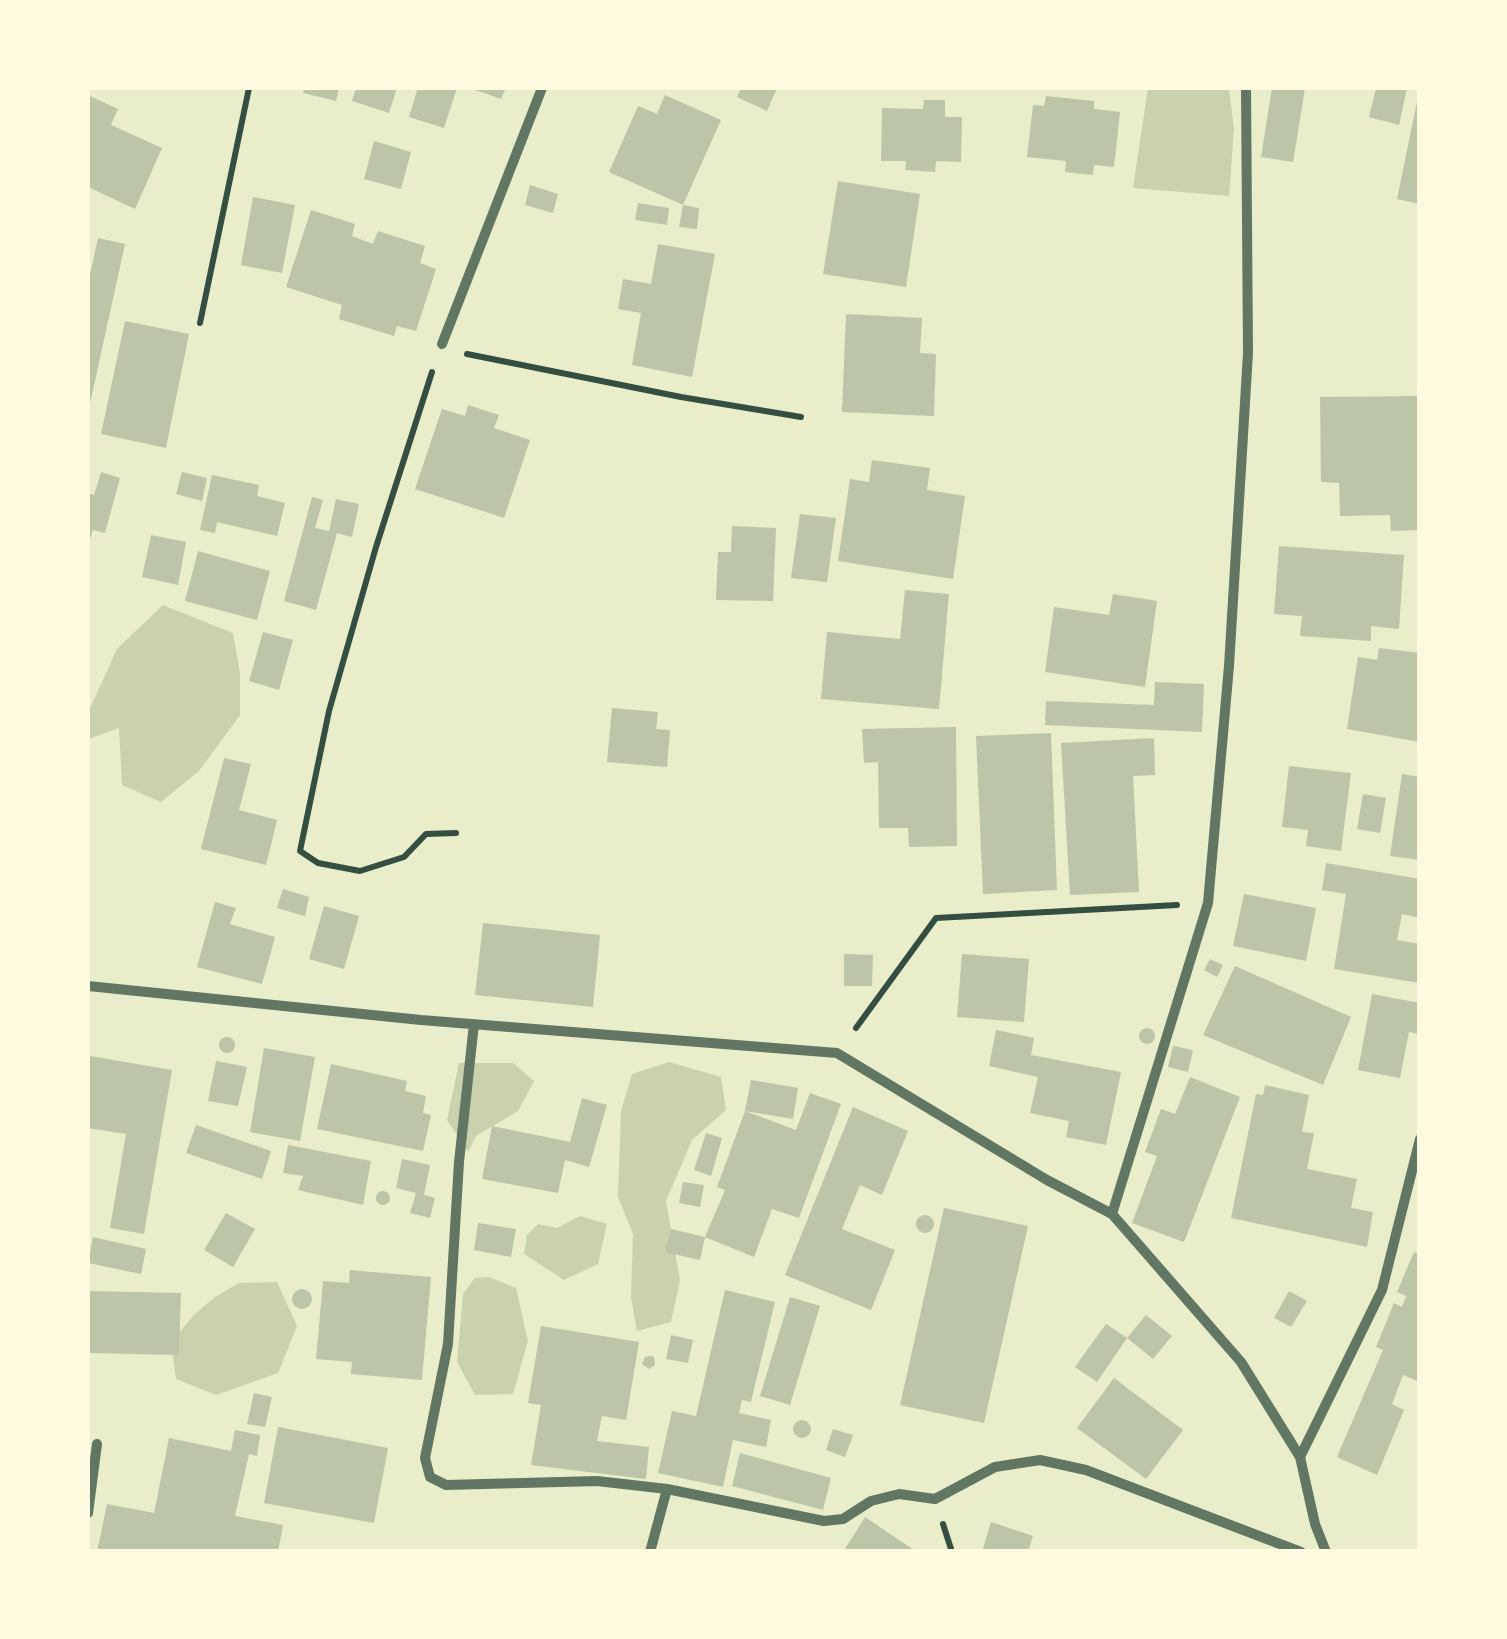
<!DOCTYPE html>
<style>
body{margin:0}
#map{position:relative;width:1507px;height:1639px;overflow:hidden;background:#e9edc9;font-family:"Zilla Slab",serif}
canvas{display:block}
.frame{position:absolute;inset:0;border:90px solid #fefae0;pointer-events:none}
</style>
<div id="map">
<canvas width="1507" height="1639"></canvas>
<div class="frame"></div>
</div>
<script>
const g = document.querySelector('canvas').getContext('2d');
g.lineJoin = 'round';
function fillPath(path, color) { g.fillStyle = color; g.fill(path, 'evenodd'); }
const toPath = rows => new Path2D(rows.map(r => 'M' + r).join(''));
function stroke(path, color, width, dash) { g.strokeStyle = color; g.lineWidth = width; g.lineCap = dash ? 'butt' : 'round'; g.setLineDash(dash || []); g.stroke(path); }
const green = toPath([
 [1148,88,1229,88,1234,129,1229,196,1133,188],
 [163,605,233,633,240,673,240,715,199,771,161,802,122,785,119,728,88,739,88,706,91,706,117,649],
 [669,1062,721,1077,726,1110,692,1140,666,1201,680,1280,671,1322,637,1331,631,1297,633,1234,618,1197,621,1111,632,1074],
 [459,1063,513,1063,534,1081,518,1111,476,1136,468,1152,447,1120],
 [580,1216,607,1224,598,1264,564,1280,524,1254,527,1235,538,1224,557,1228],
 [489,1277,516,1288,528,1341,513,1394,475,1395,457,1362,463,1294,475,1278],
 [277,1282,297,1326,278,1373,216,1395,176,1379,171,1342,194,1315,215,1297,239,1283]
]);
const building = toPath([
 [304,88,339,88,336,101,303,93],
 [356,88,397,88,389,113,352,101],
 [418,88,457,88,444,128,409,117],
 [469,88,506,88,501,99],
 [741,88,777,88,767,111,737,97],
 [1272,88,1305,88,1293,162,1261,157],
 [1376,88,1407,88,1399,125,1369,117],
 [88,95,118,109,111,125,162,148,135,209,88,187],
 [665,95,721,120,683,205,609,172,638,106,657,114],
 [1046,96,1094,101,1094,109,1120,112,1114,167,1094,165,1093,175,1065,172,1066,161,1027,157,1033,105,1044,106],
 [1418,97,1420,97,1420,204,1397,199],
 [924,100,945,100,945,117,962,117,961,162,936,161,935,172,905,170,906,161,881,161,882,108,923,109],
 [374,141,411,152,401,189,364,179],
 [838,181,920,194,906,287,823,274],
 [530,185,558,194,553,213,525,205],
 [253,197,295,205,282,273,241,265],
 [638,203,669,208,667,225,635,220],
 [683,205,699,208,697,229,679,227],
 [311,210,355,224,352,236,373,244,378,231,425,246,420,263,436,269,416,331,397,326,394,336,339,319,342,305,286,287],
 [98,238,125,244,89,408,88,284],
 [658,244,715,254,692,377,632,365,641,313,618,309,623,279,651,284],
 [846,314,922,318,920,353,936,354,934,416,842,412],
 [125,321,189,334,166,448,101,434],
 [1420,396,1420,530,1391,531,1390,515,1340,516,1339,483,1321,482,1320,397],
 [468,405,499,415,494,428,530,440,504,518,415,489,442,409,465,416],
 [872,460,930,468,927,490,965,496,953,579,838,561,850,479,869,482],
 [101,472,120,478,105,533,93,530,88,545,88,493,94,495],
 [182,472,207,478,202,501,176,494],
 [212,475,259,485,257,496,285,503,277,536,217,522,215,533,200,530],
 [312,497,323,500,315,528,329,531,336,499,359,504,352,537,337,533,316,610,284,601],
 [800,514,836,518,827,582,791,578],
 [732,526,776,528,773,601,716,600,718,552,731,552],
 [151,535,186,542,178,585,142,577],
 [1279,546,1404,555,1399,629,1371,626,1371,641,1300,636,1302,616,1274,614],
 [198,551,270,571,257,620,185,601],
 [905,590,949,594,939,709,821,699,827,632,900,639],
 [1113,594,1157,601,1145,687,1045,672,1054,607,1109,615],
 [263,632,293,640,279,690,249,681],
 [1379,648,1420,653,1420,742,1347,729,1358,657,1377,660],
 [1155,682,1204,684,1202,732,1045,725,1046,701,1154,705],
 [612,708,658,712,656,729,670,730,667,767,607,762],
 [956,727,957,846,909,847,908,828,879,828,878,762,864,763,862,729],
 [1051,733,1057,890,983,894,976,736],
 [1154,738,1155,775,1133,776,1139,892,1070,895,1061,743],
 [224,758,251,764,239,810,277,820,266,865,201,849],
 [1289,766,1351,773,1341,851,1306,846,1308,830,1282,827],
 [1402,774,1420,777,1420,860,1390,856],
 [1363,794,1386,798,1380,833,1357,829],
 [1326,863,1420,879,1420,918,1402,914,1397,940,1420,944,1420,983,1334,969,1346,894,1322,890],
 [283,889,309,897,305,916,277,908],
 [1244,894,1316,908,1306,961,1233,946],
 [215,902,236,908,230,924,275,937,262,984,197,967],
 [324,906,359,916,344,969,309,959],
 [483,923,600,935,593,1007,475,995],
 [844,954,873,955,872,986,844,986],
 [962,954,1029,959,1024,1022,957,1017],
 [1210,959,1223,965,1217,977,1204,970],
 [1235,966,1351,1017,1323,1085,1203,1035],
 [1372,994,1420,1003,1420,1034,1409,1032,1400,1078,1358,1070],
 '1139 1036a8 8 0 1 1 16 0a8 8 0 1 1-16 0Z',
 [996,1030,1034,1038,1031,1055,1121,1072,1106,1145,1066,1137,1069,1121,1030,1113,1038,1077,989,1066],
 '219 1045a8 8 0 1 1 16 0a8 8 0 1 1-16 0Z',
 [1173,1046,1193,1050,1188,1072,1168,1067],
 [264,1048,315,1057,300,1141,250,1132],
 [90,1056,172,1070,144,1234,110,1228,126,1134,88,1128],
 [216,1061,247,1067,238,1106,208,1101],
 [331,1064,407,1081,405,1091,426,1096,423,1113,431,1115,423,1151,317,1129],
 [1190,1077,1240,1097,1184,1242,1132,1223,1157,1156,1145,1152,1161,1109,1175,1114],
 [751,1080,798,1088,793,1119,745,1111],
 [1265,1085,1309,1095,1302,1132,1314,1133,1307,1169,1357,1179,1351,1208,1373,1212,1367,1247,1231,1218,1256,1094,1263,1095],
 [810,1093,841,1104,799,1218,772,1209,754,1257,705,1237,700,1260,665,1252,671,1229,705,1237,725,1190,717,1187,745,1111,796,1130],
 [582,1098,607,1105,589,1167,565,1160,558,1193,482,1179,492,1126,570,1142],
 [853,1107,908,1131,882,1195,860,1185,842,1229,895,1250,871,1310,785,1275],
 [196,1125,271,1151,262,1179,186,1153],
 [706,1133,722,1138,711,1176,694,1170],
 [288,1145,371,1161,363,1205,298,1190,303,1176,283,1173],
 [402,1159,430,1165,424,1195,435,1198,430,1218,410,1213,416,1193,396,1188],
 [683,1182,704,1185,700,1207,679,1203],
 '376 1198a7 7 0 1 1 14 0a7 7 0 1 1-14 0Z',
 [944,1208,1028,1226,984,1423,900,1405],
 [226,1213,255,1229,233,1267,204,1250],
 '916 1224a9 9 0 1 1 18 0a9 9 0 1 1-18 0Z',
 [478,1223,516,1229,511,1257,474,1250],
 [93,1237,146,1249,141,1274,88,1263],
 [1414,1252,1420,1255,1420,1382,1403,1375,1392,1404,1404,1410,1377,1475,1337,1457,1383,1350,1376,1347,1394,1303,1402,1307,1406,1296,1397,1292],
 [350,1270,431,1277,422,1380,351,1374,352,1362,316,1359,323,1281,349,1283],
 '292 1299a10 10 0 1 1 20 0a10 10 0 1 1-20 0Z',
 [725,1290,775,1302,751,1402,742,1400,739,1413,771,1420,766,1447,733,1440,723,1487,658,1473,672,1411,696,1416],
 [89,1291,181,1293,179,1355,88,1353],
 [1289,1291,1307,1301,1291,1327,1274,1318],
 [790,1297,820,1306,790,1405,760,1396],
 [1146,1315,1172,1336,1153,1359,1127,1338],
 [1106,1324,1127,1338,1097,1382,1075,1367],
 [541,1326,639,1342,626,1420,602,1416,597,1441,649,1447,646,1479,531,1465,541,1405,528,1403],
 [671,1335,693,1340,688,1363,666,1359],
 [650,1356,654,1357,655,1365,649,1369,642,1364,645,1357],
 [1114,1378,1183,1430,1146,1479,1077,1428],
 [254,1393,272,1397,265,1427,247,1424],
 '793 1429a9 9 0 1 1 18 0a9 9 0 1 1-18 0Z',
 [278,1427,388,1448,374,1523,264,1503],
 [833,1429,853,1435,845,1457,826,1450],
 [235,1430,260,1435,257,1456,249,1454,235,1516,283,1525,278,1552,97,1552,107,1504,154,1513,169,1438,231,1451],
 [740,1453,831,1478,823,1510,732,1486],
 [865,1517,917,1552,843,1552],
 [991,1522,1033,1536,1028,1552,982,1552]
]);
const path = toPath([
 [200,323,249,88],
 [467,354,681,397,801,417],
 [432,372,376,547,329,711,300,851,318,863,360,871,404,857,426,834,456,833],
 [856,1028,936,918,1177,905],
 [943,1524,952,1552]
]);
const minor = toPath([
 [1246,88,1248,353,1229,666,1208,903,1112,1214,1241,1362,1300,1457,1315,1524,1326,1552],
 [442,344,542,88],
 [88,986,421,1020,837,1053,1047,1180,1112,1214],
 [474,1024,459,1162,448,1344,425,1458,430,1477,446,1485,597,1481,667,1489],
 [1300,1457,1382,1290,1420,1139],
 [88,1513,97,1444],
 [650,1552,667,1489,824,1521,843,1519,871,1501,899,1494,935,1499,995,1467,1040,1460,1086,1470,1301,1552]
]);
fillPath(green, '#cad2ad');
fillPath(building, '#bcc5a7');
stroke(path, '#344e41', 6);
stroke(minor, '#617663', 10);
</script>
